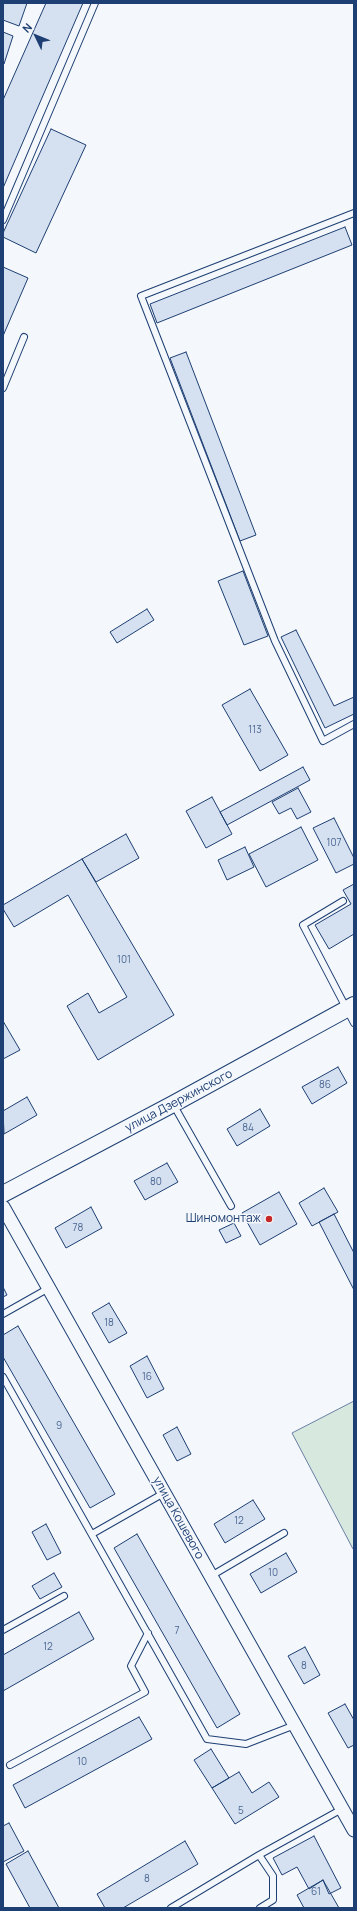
<!DOCTYPE html>
<meta charset="utf-8">
<style>
body{margin:0}
#map{position:relative;width:357px;height:1911px;overflow:hidden;background:#f4f7fb;font-family:Manrope,sans-serif}
canvas{display:block}
.frame{position:absolute;inset:0;border:4px solid #1d3f73;pointer-events:none}
.north{position:absolute;left:16px;top:16px;width:40px;height:40px;-webkit-text-stroke:3px #f4f7fb;paint-order:stroke;rotate:313deg;font-size:11px;font-weight:700;line-height:16px;text-align:center;color:#1d3f73}
.north::after{content:'';display:block;margin:auto;width:14px;height:18px;background:#1d3f73;clip-path:polygon(50% 0,100% 100%,50% 72%,0 100%)}
</style>
<div id="map">
<canvas width="357" height="1911"></canvas>
<div class="frame"></div>
<div class="north">N</div>
</div>
<script>
const g = document.querySelector('canvas').getContext('2d');
g.lineJoin = 'round';
function fillPath(path, color) { g.fillStyle = color; g.fill(path, 'evenodd'); }
const toPath = rows => new Path2D(rows.map(r => 'M' + r).join(''));
function stroke(path, color, width, dash) { g.strokeStyle = color; g.lineWidth = width; g.lineCap = dash ? 'butt' : 'round'; g.setLineDash(dash || []); g.stroke(path); }
function write(font, color, halo, rows, align = 'center') {
  g.font = font + ' Manrope,sans-serif'; g.lineWidth = 3; g.setLineDash([]); g.textBaseline = 'middle'; g.strokeStyle = halo; g.fillStyle = color; for (const [text, x, y, turn = 0] of rows) {
    g.save(); g.translate(x, y); g.rotate((+turn || 0) * Math.PI / 180); g.textAlign = isNaN(turn) ? turn : align; if (halo) g.strokeText(text, 0, 0); g.fillText(text, 0, 0); g.restore();
  }
}
const green = toPath([
 [354,1401,354,1549,353,1549,292,1433,354,1401]
]);
const building = toPath([
 [3,3,27,3,19,26,3,20,3,3],
 [46,3,83,3,3,188,3,100,46,3],
 [3,32,13,36,4,64,3,63,3,32],
 [51,129,86,145,36,253,3,237,3,233,51,129],
 [345,227,352,245,157,323,150,304,345,227],
 [3,267,28,278,3,336,3,267],
 [186,352,256,535,240,541,170,358,186,352],
 [243,571,268,636,244,645,218,581,243,571],
 [147,609,154,620,117,643,110,632,147,609],
 [296,630,334,706,354,697,354,714,325,728,281,637,296,630],
 [250,689,288,755,260,771,222,705,250,689],
 [303,767,310,780,227,825,220,812,303,767],
 [298,788,311,812,297,819,291,808,279,814,272,802,298,788],
 [212,797,232,834,206,848,186,811,212,797],
 [334,818,354,858,354,864,336,873,313,828,334,818],
 [301,827,318,860,266,887,249,854,301,827],
 [126,834,139,858,96,882,82,859,126,834],
 [245,847,254,867,227,880,218,860,245,847],
 [82,859,174,1015,98,1060,67,1006,88,993,99,1013,127,997,68,895,14,927,3,909,3,905,82,859],
 [354,884,354,934,329,949,315,925,351,904,343,890,354,884],
 [3,1021,20,1050,3,1059,3,1021],
 [338,1067,347,1083,312,1104,302,1087,338,1067],
 [27,1097,37,1115,4,1134,3,1111,27,1097],
 [260,1109,270,1126,237,1146,227,1129,260,1109],
 [167,1163,178,1182,145,1200,134,1181,167,1163],
 [324,1188,338,1212,312,1226,299,1203,324,1188],
 [279,1192,297,1224,260,1245,242,1213,279,1192],
 [91,1207,102,1228,66,1248,55,1228,91,1207],
 [334,1214,354,1253,354,1290,319,1222,334,1214],
 [234,1223,241,1236,226,1243,219,1230,234,1223],
 [3,1287,7,1295,3,1297,3,1287],
 [109,1303,127,1333,109,1343,92,1313,109,1303],
 [18,1326,115,1494,90,1508,3,1357,3,1335,18,1326],
 [147,1356,164,1389,147,1398,130,1366,147,1356],
 [177,1427,191,1454,177,1461,163,1435,177,1427],
 [253,1500,265,1519,225,1543,214,1524,253,1500],
 [46,1524,61,1553,47,1560,32,1532,46,1524],
 [137,1534,240,1714,217,1728,114,1548,137,1534],
 [286,1553,297,1572,261,1593,250,1574,286,1553],
 [54,1573,62,1587,40,1599,32,1586,54,1573],
 [79,1612,94,1639,3,1691,3,1655,79,1612],
 [305,1647,320,1675,304,1684,288,1656,305,1647],
 [345,1704,354,1720,354,1745,348,1748,328,1713,345,1704],
 [139,1717,152,1739,25,1808,13,1785,139,1717],
 [211,1749,229,1778,212,1788,194,1760,211,1749],
 [239,1772,252,1793,269,1782,279,1797,235,1824,212,1788,239,1772],
 [9,1823,24,1851,3,1862,3,1826,9,1823],
 [314,1836,341,1888,329,1894,323,1880,309,1889,297,1867,282,1875,273,1858,314,1836],
 [185,1841,198,1864,123,1908,105,1908,97,1894,185,1841],
 [28,1851,59,1908,30,1908,6,1864,28,1851],
 [323,1880,339,1908,304,1908,297,1895,323,1880]
]);
const service = toPath([
 [354,213,141,296,275,641,323,741,354,724],
 [3,220,95,3],
 [3,388,24,337],
 [343,901,303,925,354,1023],
 [173,1104,231,1206],
 [3,1314,49,1288],
 [3,1377,207,1739,246,1744,295,1725],
 [92,1534,164,1493],
 [211,1576,284,1533],
 [3,1630,64,1596],
 [10,1765,145,1692,131,1666,148,1633],
 [171,1908,259,1855],
 [260,1908,273,1900,273,1876,259,1855,342,1809]
]);
const minor = toPath([
 [3,1207,354,1830]
]);
const tertiary = toPath([
 [3,1194,173,1104,354,1005]
]);
const markers = [
 [269,1219,4,"#c62828"]
];
const numberNames = [
 ["113",255,730],
 ["107",334,843],
 ["101",124,960],
 ["86",325,1085],
 ["84",248,1128],
 ["80",156,1182],
 ["78",78,1228],
 ["18",109,1323],
 ["16",147,1377],
 ["9",59,1426],
 ["12",239,1521],
 ["10",273,1573],
 ["7",177,1631],
 ["12",48,1647],
 ["8",304,1666],
 ["10",82,1762],
 ["5",241,1811],
 ["8",147,1879],
 ["61",316,1892]
];
const streetNames = [
 ["улица Дзержинского",179,1101,-28],
 ["улица Кошевого",178,1518,61]
];
const poiNames = [
 ["Шиномонтаж",261,1219]
];
fillPath(green, '#d7e8df');
stroke(green, '#687fa3', 1);
fillPath(building, '#d5e0f0');
stroke(building, '#1d3f73', 1);
stroke(service, '#1d3f73', 8);
stroke(minor, '#1d3f73', 15);
stroke(tertiary, '#1d3f73', 18);
stroke(service, '#f4f7fb', 6);
stroke(minor, '#f4f7fb', 13);
stroke(tertiary, '#f4f7fb', 16);
for (const [x, y, r, color] of markers) { const dot = new Path2D(); dot.arc(x, y, r, 0, 2 * Math.PI); g.fillStyle = color; g.fill(dot); stroke(dot, '#f4f7fb', 1.5); }
write('10px', '#4b6792', null, numberNames);
write('12px', '#1d3f73', '#f4f7fb', streetNames);
write('12px', '#1d3f73', '#f4f7fb', poiNames, 'right');
</script>
